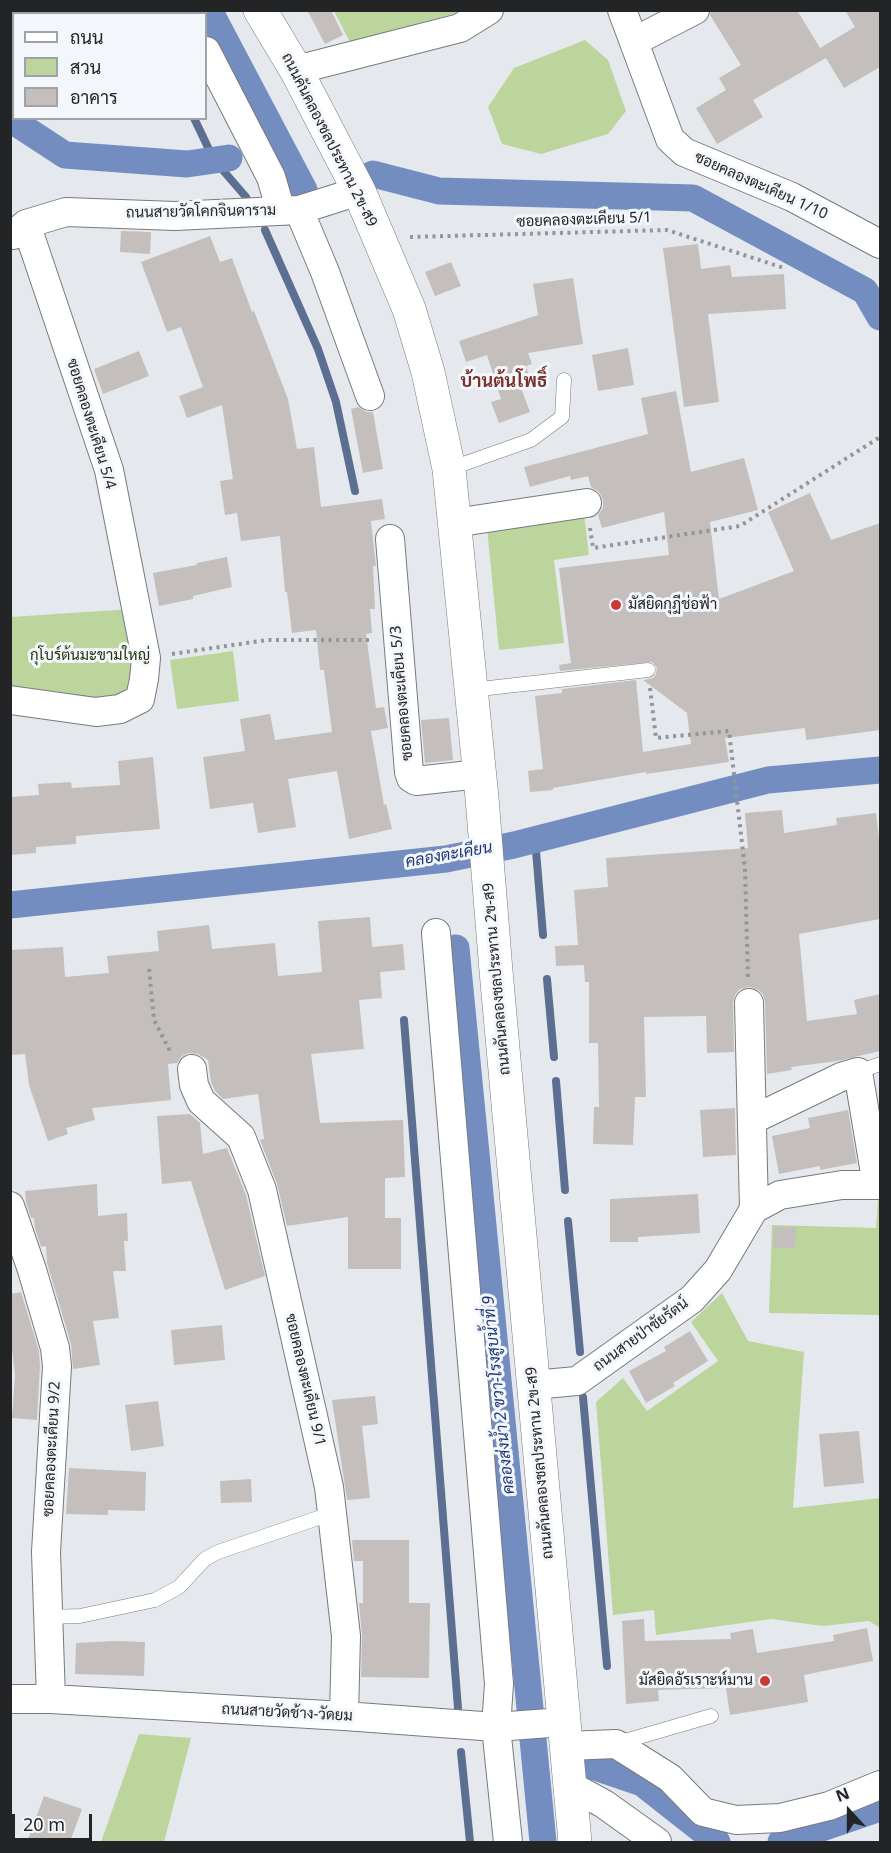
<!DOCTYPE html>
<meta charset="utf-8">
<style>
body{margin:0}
#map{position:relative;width:891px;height:1853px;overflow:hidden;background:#e5e9ed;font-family:"Noto Sans",Sarabun,sans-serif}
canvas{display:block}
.frame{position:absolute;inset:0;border:12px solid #232425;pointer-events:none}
.legend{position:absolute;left:12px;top:12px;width:195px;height:108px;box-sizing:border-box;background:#f3f6fa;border:2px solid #a0a2a5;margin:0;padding:8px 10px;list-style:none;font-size:18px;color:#232425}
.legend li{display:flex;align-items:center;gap:12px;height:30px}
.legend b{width:30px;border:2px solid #a0a2a5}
.north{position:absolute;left:819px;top:1781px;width:60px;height:60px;-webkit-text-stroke:4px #f3f6fa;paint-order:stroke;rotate:339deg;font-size:16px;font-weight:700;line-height:24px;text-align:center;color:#232425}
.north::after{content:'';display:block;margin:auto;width:21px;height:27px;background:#232425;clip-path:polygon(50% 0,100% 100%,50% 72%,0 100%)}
.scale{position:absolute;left:12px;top:1814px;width:80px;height:27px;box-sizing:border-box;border:3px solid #232425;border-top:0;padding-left:8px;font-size:18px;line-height:21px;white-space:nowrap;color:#232425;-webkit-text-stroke:4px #f3f6fa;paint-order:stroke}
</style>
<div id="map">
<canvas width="891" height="1853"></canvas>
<div class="frame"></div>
<ul class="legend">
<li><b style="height:8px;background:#fff"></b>ถนน</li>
<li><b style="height:16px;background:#bcd59d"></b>สวน</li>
<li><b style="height:16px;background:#c4bfbd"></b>อาคาร</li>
</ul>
<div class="north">N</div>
<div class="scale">20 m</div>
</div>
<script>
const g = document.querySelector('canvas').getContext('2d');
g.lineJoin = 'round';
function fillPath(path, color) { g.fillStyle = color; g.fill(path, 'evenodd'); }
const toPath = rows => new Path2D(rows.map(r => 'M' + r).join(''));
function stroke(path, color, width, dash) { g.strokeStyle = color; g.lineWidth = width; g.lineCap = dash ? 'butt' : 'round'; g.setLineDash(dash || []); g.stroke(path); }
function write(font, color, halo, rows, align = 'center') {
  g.font = font + ' "Noto Sans",Sarabun,sans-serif'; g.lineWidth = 6; g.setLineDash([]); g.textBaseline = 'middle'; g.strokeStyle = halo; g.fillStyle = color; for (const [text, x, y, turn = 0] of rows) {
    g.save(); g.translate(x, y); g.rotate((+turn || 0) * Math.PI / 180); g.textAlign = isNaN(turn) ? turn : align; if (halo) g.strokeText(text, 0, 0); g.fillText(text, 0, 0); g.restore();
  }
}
const green = toPath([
 [334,11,464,11,350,42],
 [585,40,608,60,626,111,608,134,541,154,502,144,488,107,514,68],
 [584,514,589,555,554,560,564,643,499,650,487,528],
 [131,609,136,669,130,686,114,698,99,701,11,688,11,617],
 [233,651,239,701,177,709,170,660],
 [878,1200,880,1200,880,1315,769,1313,772,1225,876,1228],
 [722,1293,748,1341,804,1352,793,1508,880,1498,880,1628,869,1621,823,1626,771,1619,656,1635,654,1610,613,1615,596,1402,623,1378,647,1411,718,1361,691,1322],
 [139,1734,191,1738,164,1842,101,1842]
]);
const stream = toPath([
 [142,10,143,14],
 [194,118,214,160,246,197],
 [265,230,318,349,336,402,355,491],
 [535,839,543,935],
 [547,979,554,1057],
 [404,1020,458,1708],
 [556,1081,565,1190],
 [568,1221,580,1352],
 [583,1397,607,1666],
 [461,1752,470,1842]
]);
const canal = toPath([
 [209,10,304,190],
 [10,119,65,155,187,164,229,158],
 [373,174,439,191,693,198,865,291,880,317],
 [10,905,446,859,514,845,768,780,880,770],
 [456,948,543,1842],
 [595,1767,642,1783,717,1842],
 [781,1842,880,1808]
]);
const building = toPath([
 [307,10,331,10,343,35,325,44],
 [711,10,797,10,826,58,753,100,763,117,717,144,696,108,726,90,719,78,741,65,710,15],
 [845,10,880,10,880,67,844,88,820,48,855,27],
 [121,231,151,232,150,254,120,252],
 [210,236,220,262,232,258,252,312,254,311,288,399,297,449,314,447,321,507,382,499,385,519,371,521,376,566,373,566,375,609,370,609,372,633,366,634,376,708,384,707,388,728,371,731,384,805,386,804,392,829,349,839,337,771,288,779,296,827,258,833,253,803,210,809,203,757,245,751,240,719,270,714,275,740,332,732,324,670,320,670,316,630,292,633,287,592,285,592,280,536,241,541,237,513,225,515,220,481,233,479,222,405,187,418,179,396,203,387,181,327,167,332,141,262],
 [698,244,701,269,730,265,732,277,784,274,786,309,708,314,719,402,684,407,663,248],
 [451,262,461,286,435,296,425,272],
 [573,278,583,344,528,353,532,364,526,366,532,384,521,388,530,412,499,423,491,402,501,399,487,355,466,362,459,341,538,315,533,284],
 [628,348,634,385,598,391,592,355],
 [139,351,149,376,103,394,94,369],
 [676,391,691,472,744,458,758,510,710,522,719,599,794,571,768,512,810,493,831,540,880,523,880,730,806,740,805,728,725,738,729,762,646,774,646,772,553,788,553,790,530,792,528,771,543,769,535,696,562,693,562,689,636,680,643,752,691,744,687,713,643,680,653,678,656,674,657,668,652,662,560,671,559,665,571,663,559,568,669,555,664,512,602,528,598,515,603,508,603,500,599,492,591,487,588,476,571,480,570,476,530,487,524,467,648,434,641,398],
 [358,407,367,412,373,412,383,469,363,473,351,409],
 [227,557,232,587,193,596,193,599,159,606,153,573,197,565,197,563],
 [449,718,453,760,425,763,421,720],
 [153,757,160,829,76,836,76,844,36,847,36,853,10,855,10,797,39,795,38,784,71,782,72,788,120,785,118,761],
 [782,810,784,833,837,825,836,818,876,813,880,848,880,919,799,934,807,1021,857,1014,854,1000,880,994,880,1051,838,1061,791,1067,792,1070,767,1074,765,1002,763,994,757,989,749,987,740,989,735,995,733,1003,734,1052,707,1053,706,1016,644,1017,646,1097,635,1097,633,1145,593,1144,594,1107,599,1107,598,1043,589,1043,589,982,585,982,584,965,556,966,555,946,578,945,574,890,608,887,606,858,748,848,745,813],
 [370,917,372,947,403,944,405,970,380,972,382,998,359,1000,364,1049,311,1054,320,1123,403,1120,405,1177,385,1178,385,1218,401,1218,401,1269,348,1269,348,1217,287,1226,277,1184,260,1140,264,1139,258,1094,223,1099,215,1091,211,1082,208,1060,198,1054,189,1053,182,1056,177,1063,168,1064,171,1100,92,1108,95,1120,66,1128,68,1134,48,1141,29,1085,25,1054,10,1055,10,950,63,947,65,977,109,973,107,956,159,951,157,931,209,925,212,949,275,943,278,976,322,972,318,921],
 [735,1108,736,1155,703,1157,700,1110],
 [848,1110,857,1163,820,1170,820,1166,779,1174,772,1136,810,1128,808,1118],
 [190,1114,200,1123,203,1154,227,1148,246,1195,265,1276,225,1290,191,1181,162,1184,157,1116],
 [97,1184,98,1216,127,1213,128,1241,124,1241,126,1271,113,1271,119,1318,93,1321,100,1365,73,1369,71,1344,47,1263,46,1246,41,1247,35,1228,34,1218,31,1218,26,1202,25,1191],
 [698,1194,700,1233,638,1237,638,1242,610,1242,610,1199],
 [774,1227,796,1227,795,1248,773,1248],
 [21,1292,39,1351,40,1366,37,1420,12,1418,15,1375,10,1332,10,1294],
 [222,1325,225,1360,174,1365,171,1330],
 [690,1331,708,1361,673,1383,675,1386,646,1403,629,1371,666,1351,664,1347],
 [375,1396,378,1424,362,1426,370,1498,347,1500,332,1400],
 [158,1401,164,1446,131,1451,125,1405],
 [859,1431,864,1483,824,1487,819,1434],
 [69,1468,146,1472,145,1511,108,1510,108,1515,66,1514],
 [251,1479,252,1502,221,1503,220,1481],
 [352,1540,409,1540,409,1603,430,1603,429,1678,361,1677,362,1636,359,1603,363,1603,363,1561,354,1561],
 [644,1619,645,1641,731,1639,730,1633,753,1629,757,1653,834,1641,833,1635,867,1628,873,1661,804,1675,808,1702,730,1715,726,1688,658,1690,659,1701,626,1704,622,1621],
 [115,1641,145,1642,144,1676,75,1674,76,1643],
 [44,1796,82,1809,70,1842,27,1842]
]);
const path = toPath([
 [410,237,667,230,784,268],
 [590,528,593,548,740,526,880,437],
 [172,654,267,640,371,640],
 [650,688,656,738,729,731,745,869,748,978],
 [149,969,154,1020,171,1053]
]);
const service = toPath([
 [449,469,531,440,562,417,564,380],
 [471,690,648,670],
 [858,1072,880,1064],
 [48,1617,80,1616,155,1600,179,1587,205,1559,218,1552,333,1513],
 [618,1743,711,1716]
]);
const minor = toPath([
 [184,10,186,14],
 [622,10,670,139,684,152,792,197,880,244],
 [635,41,695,10],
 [206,51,271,177,281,211],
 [296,70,460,28,489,10],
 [299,210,325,272,370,396],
 [13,235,26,224,66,212,175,216,299,210,359,191],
 [454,523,587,503],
 [390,539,409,772,411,778,416,781,479,774],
 [10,700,96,712,120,709,140,699,144,679,146,658,109,470,26,224],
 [436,933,499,1684,496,1727,508,1842],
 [749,1003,754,1209],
 [192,1069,194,1085,201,1101,241,1137,262,1190,329,1487,346,1636,344,1716],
 [752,1120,841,1077,858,1072,877,1185],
 [10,1206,32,1270,55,1348,57,1366,46,1552,51,1699],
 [533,1385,577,1381,692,1299,718,1270,754,1209,780,1195,842,1185,880,1185],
 [10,1699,51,1699,344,1716,496,1727,563,1722],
 [566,1746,616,1744,670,1778,703,1812,736,1820,780,1818,829,1806,880,1785],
 [569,1785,604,1804,657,1842]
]);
const tertiary = toPath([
 [260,10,296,70,359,191,409,309,428,372,449,469,482,798,496,971,575,1842]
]);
const markers = [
 [616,605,6,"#c73932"],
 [765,1681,6,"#c73932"]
];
const streetNames = [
 ["ถนนคันคลองชลประทาน 2ข-ส9",329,140,63],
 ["ซอยคลองตะเคียน 1/10",761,186,24],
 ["ถนนสายวัดโคกจินดาราม",201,212,-1],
 ["ซอยคลองตะเคียน 5/1",584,220,-2],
 ["ซอยคลองตะเคียน 5/4",91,424,73],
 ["ซอยคลองตะเคียน 5/3",402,693,-95],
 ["ถนนคันคลองชลประทาน 2ข-ส9",497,979,-95],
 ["ถนนสายป่าชัยรัตน์",641,1335,-36],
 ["ซอยคลองตะเคียน 9/1",305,1380,77],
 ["ซอยคลองตะเคียน 9/2",52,1449,-87],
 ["ถนนคันคลองชลประทาน 2ข-ส9",540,1463,-95],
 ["ถนนสายวัดช้าง-วัดยม",287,1713,3]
];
const poiNames = [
 ["มัสยิดกุฎีช่อฟ้า",628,605],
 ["มัสยิดอัรเราะห์มาน",753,1681,"right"]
];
const parkNames = [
 ["กุโบร์ต้นมะขามใหญ่",90,656]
];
const waterNames = [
 ["คลองตะเคียน",449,855,-10],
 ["คลองส่งน้ำ 2 ขวา-โรงสูบน้ำที่ 9",499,1395,-96]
];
const quarterNames = [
 ["บ้านต้นโพธิ์",504,382]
];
fillPath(green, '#bcd59d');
stroke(stream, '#5c6e92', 8);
stroke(canal, '#748dc0', 27);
fillPath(building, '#c4bfbd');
stroke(service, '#777a7d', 15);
stroke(minor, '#777a7d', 30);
stroke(tertiary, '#777a7d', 34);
stroke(path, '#939699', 4, [3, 4.5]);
stroke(service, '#fff', 14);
stroke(minor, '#fff', 28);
stroke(tertiary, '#fff', 33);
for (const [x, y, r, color] of markers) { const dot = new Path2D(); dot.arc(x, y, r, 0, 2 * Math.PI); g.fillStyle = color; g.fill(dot); stroke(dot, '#f3f6fa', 2); }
write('15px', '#232425', '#f3f6fa', streetNames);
write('15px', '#232425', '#f3f6fa', poiNames, 'left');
write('15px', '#243309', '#f3f6fa', parkNames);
write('italic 16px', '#1c3776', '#f3f6fa', waterNames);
write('bold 18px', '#78322b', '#f3f6fa', quarterNames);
</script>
